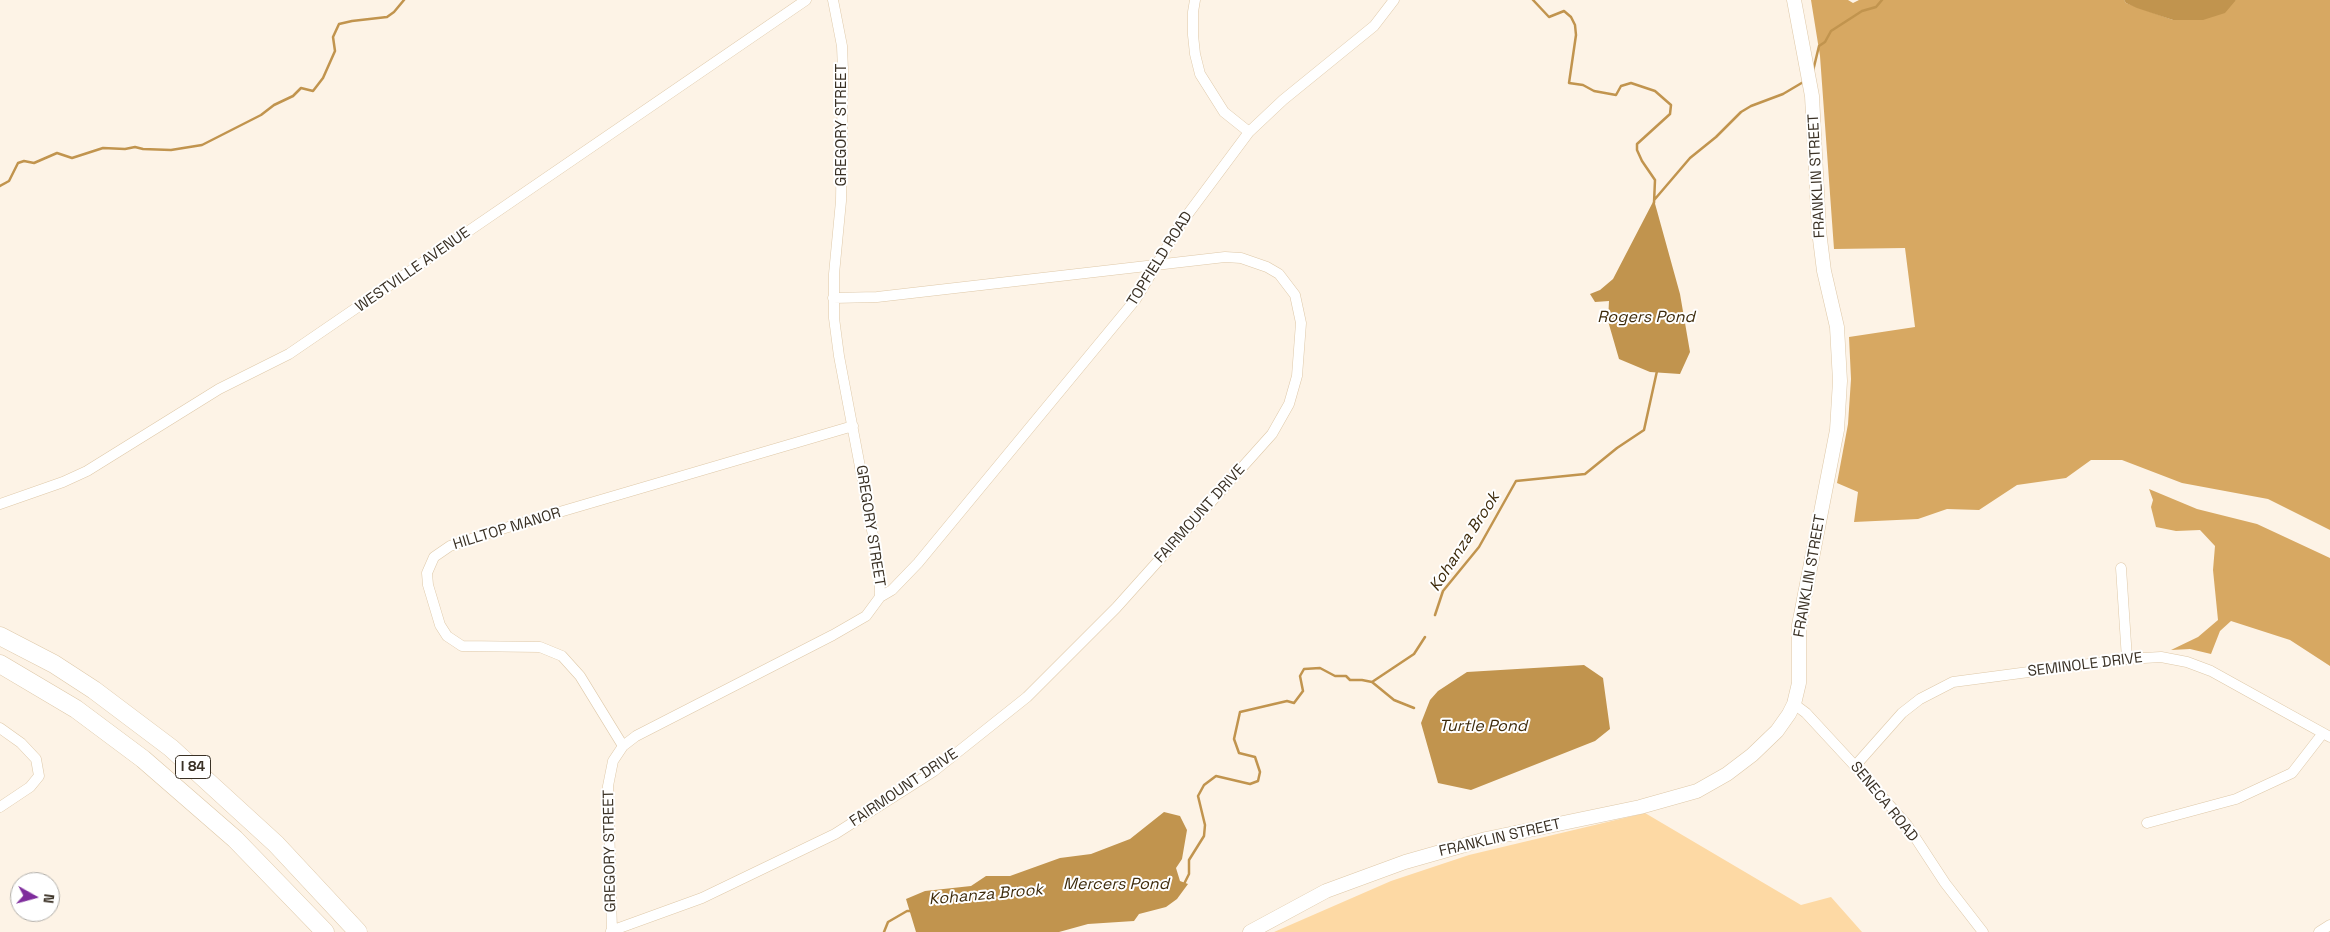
<!DOCTYPE html>
<style>
body{margin:0}
#map{position:relative;width:2330px;height:932px;overflow:hidden;background:#fdf3e6;font-family:"Space Grotesk",sans-serif}
canvas{display:block}
.north{position:absolute;left:10px;top:872px;width:50px;height:50px;box-sizing:border-box;background:#fff;border:1px solid #b0ada8;border-radius:50%;rotate:97deg;font-size:14px;font-weight:700;line-height:20px;text-align:center;color:#3a3125}
.north::after{content:'';display:block;margin:auto;width:18px;height:22px;background:#7e2c9c;clip-path:polygon(50% 0,100% 100%,50% 72%,0 100%)}
</style>
<div id="map">
<canvas width="2330" height="932"></canvas>
<div class="north">N</div>
</div>
<script>
const g = document.querySelector('canvas').getContext('2d');
g.lineJoin = 'round';
function fillPath(path, color) { g.fillStyle = color; g.fill(path, 'evenodd'); }
const toPath = rows => new Path2D(rows.map(r => 'M' + r).join(''));
function stroke(path, color, width, dash) { g.strokeStyle = color; g.lineWidth = width; g.lineCap = dash ? 'butt' : 'round'; g.setLineDash(dash || []); g.stroke(path); }
function write(font, color, halo, rows, align = 'center') {
  g.font = font + ' "Space Grotesk",sans-serif'; g.lineWidth = 4; g.setLineDash([]); g.textBaseline = 'middle'; g.strokeStyle = halo; g.fillStyle = color; for (const [text, x, y, turn = 0] of rows) {
    g.save(); g.translate(x, y); g.rotate((+turn || 0) * Math.PI / 180); g.textAlign = isNaN(turn) ? turn : align; if (halo) g.strokeText(text, 0, 0); g.fillText(text, 0, 0); g.restore();
  }
}
const green = toPath([
 [1645,813,1801,905,1831,897,1862,932,1274,932,1391,881,1469,855]
]);
const forest = toPath([
 [1811,0,1848,0,1853,3,1859,0,2124,0,2126,3,2173,20,2236,0,2330,0,2330,530,2268,499,2182,483,2122,460,2091,460,2066,478,2017,485,1979,510,1947,509,1918,519,1854,522,1858,492,1837,483,1848,424,1851,379,1849,337,1915,327,1905,248,1834,249,1820,56],
 [2149,489,2197,509,2257,524,2330,558,2330,666,2290,640,2231,621,2220,631,2211,654,2190,649,2171,650,2198,637,2218,620,2213,570,2215,546,2200,530,2176,531,2156,527,2151,507,2153,500]
]);
const water = toPath([
 [2124,0,2236,0,2225,13,2203,20,2173,20,2137,8,2126,3],
 [1654,200,1680,294,1690,352,1680,374,1650,372,1619,359,1608,321,1609,301,1595,302,1590,294,1600,290,1613,279],
 [1584,665,1603,678,1610,729,1595,741,1471,790,1438,783,1421,723,1430,700,1438,691,1467,672],
 [1164,812,1180,816,1187,830,1182,859,1176,868,1180,881,1188,884,1177,899,1166,907,1139,914,1134,921,1088,924,1059,932,916,932,906,899,925,891,971,886,986,876,1010,876,1060,858,1091,854,1130,839]
]);
const stream = toPath([
 [1533,0,1549,17,1564,11,1571,17,1575,25,1576,35,1569,83,1583,85,1594,91,1616,95,1621,86,1631,83,1655,91,1671,105,1670,114,1637,144,1637,150,1642,161,1655,180,1654,203],
 [1813,71,1819,46,1825,42,1831,31,1862,11,1876,7,1882,0],
 [0,186,9,181,18,163,24,161,34,163,57,153,72,158,103,148,125,149,135,147,143,149,171,150,202,145,261,115,274,105,293,96,301,88,313,91,323,78,335,51,333,37,339,24,352,21,387,17,394,12,404,0],
 [1655,199,1690,158,1716,137,1741,112,1751,106,1783,94,1805,81],
 [1435,615,1443,591,1479,547,1516,481,1585,474,1617,448,1644,430,1657,371],
 [1372,682,1414,654,1425,637],
 [1184,884,1189,874,1189,860,1204,836,1205,825,1198,796,1204,785,1216,776,1250,784,1258,781,1260,772,1255,757,1239,753,1234,739,1240,712,1287,701,1294,703,1303,691,1300,676,1304,669,1320,668,1335,676,1346,676,1350,680,1362,680,1372,682,1394,700,1414,708],
 [884,932,888,922,907,911,912,911]
]);
const minor = toPath([
 [1195,0,1193,12,1193,35,1195,54,1200,74,1224,112,1249,132],
 [0,504,63,482,87,471,219,389,289,354,806,0],
 [2121,568,2127,659],
 [880,597,892,590,918,563,1136,299,1182,222,1249,132,1283,100,1374,26,1394,0],
 [1794,704,1806,713,1855,766,1907,825,1945,883,1983,932],
 [0,728,21,743,36,759,39,776,30,787,0,807],
 [623,746,580,676,562,656,540,647,462,646,447,636,440,625,428,585,427,573,434,557,450,546,505,528,853,426],
 [1855,766,1902,713,1920,699,1953,682,2127,659,2161,657,2187,662,2211,671,2330,737],
 [2147,823,2236,799,2292,773,2323,733],
 [611,931,702,898,835,834,934,771,1027,697,1116,608,1272,434,1289,404,1297,376,1301,323,1295,295,1279,274,1267,267,1241,258,1225,257,877,297,833,298],
 [612,932,608,786,613,761,623,746,636,736,833,635,866,616,880,597,879,567,839,356,834,318,834,274,841,201,843,71,842,46,833,0],
 [2319,932,2330,925]
]);
const secondary = toPath([
 [1250,932,1326,891,1405,862,1486,839,1640,807,1697,791,1727,774,1752,755,1777,731,1789,714,1794,704,1799,683,1799,625,1837,430,1840,381,1837,327,1824,271,1819,231,1812,96,1794,0]
]);
const motorway = toPath([
 [0,636,54,664,94,690,171,748,276,844,358,932],
 [0,664,76,709,143,759,235,839,325,932]
]);
const shields = [
 [193,767,35]
];
const shieldNames = [
 ["I 84",193,767]
];
const streetNames = [
 ["GREGORY STREET",842,125,-90],
 ["FRANKLIN STREET",1817,176,-93],
 ["TOPFIELD ROAD",1160,259,-58],
 ["WESTVILLE AVENUE",413,270,-35],
 ["FAIRMOUNT DRIVE",1200,514,-48],
 ["GREGORY STREET",870,526,81],
 ["HILLTOP MANOR",507,529,-17],
 ["FRANKLIN STREET",1810,576,-80],
 ["SEMINOLE DRIVE",2085,665,-7],
 ["FAIRMOUNT DRIVE",904,788,-34],
 ["SENECA ROAD",1884,802,51],
 ["FRANKLIN STREET",1500,838,-13],
 ["GREGORY STREET",610,851,-91]
];
const waterNames = [
 ["Rogers Pond",1646,318],
 ["Kohanza Brook",1465,542,-57],
 ["Turtle Pond",1483,727],
 ["Mercers Pond",1116,885],
 ["Kohanza Brook",986,895,-5]
];
fillPath(green, '#fdd9a4');
fillPath(forest, '#d7a862');
fillPath(water, '#c1944e');
stroke(stream, '#c1944e', 2.5);
stroke(minor, '#dec8a8', 11);
stroke(secondary, '#dec8a8', 15);
stroke(motorway, '#dec8a8', 19);
stroke(minor, '#fff', 10);
stroke(secondary, '#fff', 14);
stroke(motorway, '#fff', 18);
for (const [x, y, w] of shields) { const box = new Path2D(); box.roundRect(x - w / 2, y - 11.5, w, 23, 4); g.fillStyle = '#fff'; g.fill(box); stroke(box, '#3a3125', 1); }
write('bold 14px', '#3a3125', null, shieldNames);
write('15px', '#3a3125', '#fff', streetNames);
write('italic 16px', '#3d2a0a', '#fff', waterNames);
</script>
